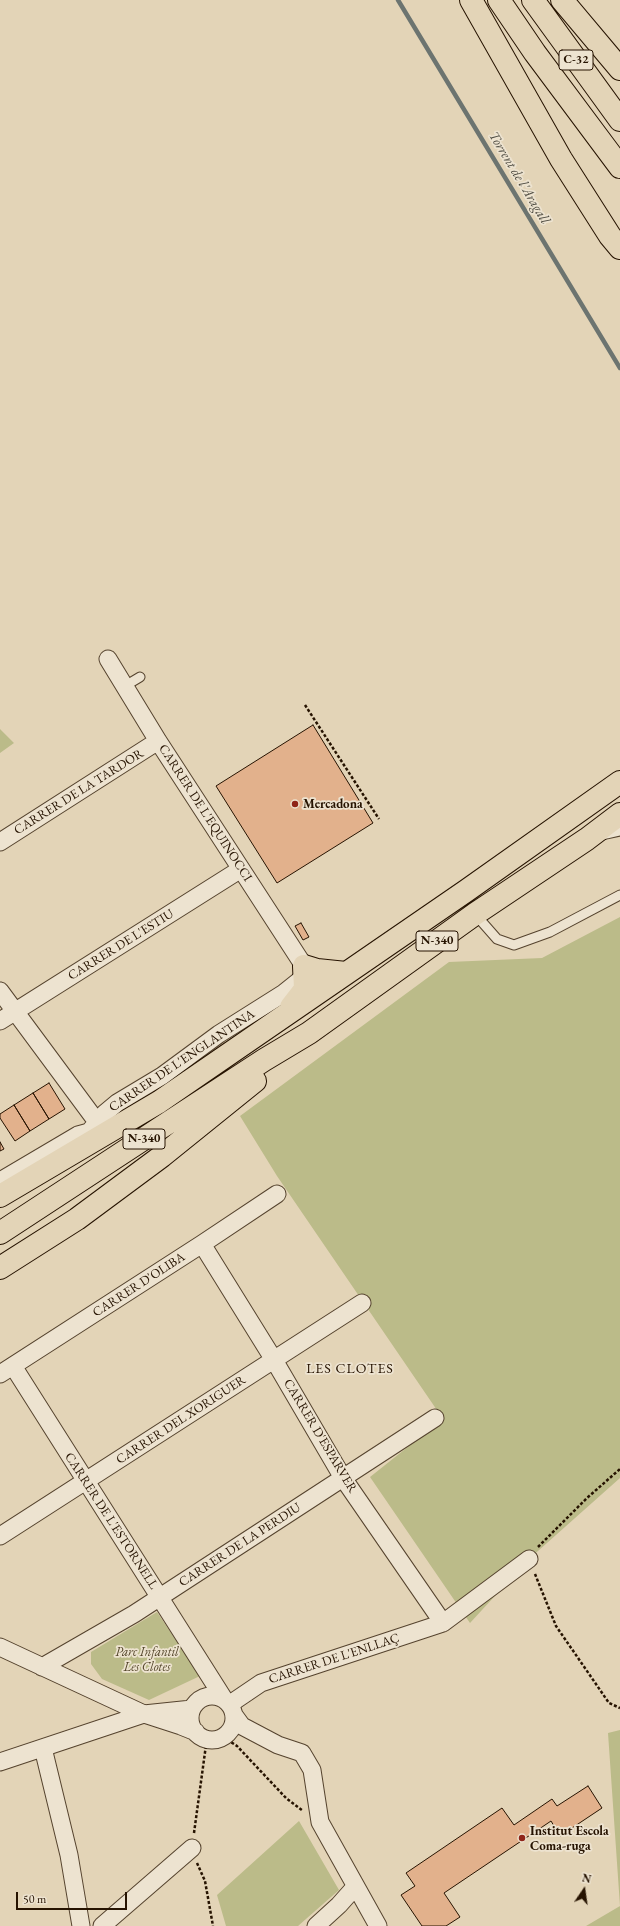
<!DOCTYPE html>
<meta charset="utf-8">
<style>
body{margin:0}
#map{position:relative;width:620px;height:1926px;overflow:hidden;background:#e3d4b7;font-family:"EB Garamond",serif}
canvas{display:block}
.north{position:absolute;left:564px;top:1870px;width:40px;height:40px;-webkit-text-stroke:3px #ede3d0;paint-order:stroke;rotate:13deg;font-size:11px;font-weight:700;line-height:16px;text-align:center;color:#261301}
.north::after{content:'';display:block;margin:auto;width:14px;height:18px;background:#261301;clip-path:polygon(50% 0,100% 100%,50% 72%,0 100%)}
.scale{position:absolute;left:16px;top:1892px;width:111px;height:18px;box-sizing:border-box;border:2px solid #261301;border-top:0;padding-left:5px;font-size:12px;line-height:14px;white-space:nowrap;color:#261301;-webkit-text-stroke:3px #ede3d0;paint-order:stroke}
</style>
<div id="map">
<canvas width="620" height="1926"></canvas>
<div class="north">N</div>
<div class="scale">50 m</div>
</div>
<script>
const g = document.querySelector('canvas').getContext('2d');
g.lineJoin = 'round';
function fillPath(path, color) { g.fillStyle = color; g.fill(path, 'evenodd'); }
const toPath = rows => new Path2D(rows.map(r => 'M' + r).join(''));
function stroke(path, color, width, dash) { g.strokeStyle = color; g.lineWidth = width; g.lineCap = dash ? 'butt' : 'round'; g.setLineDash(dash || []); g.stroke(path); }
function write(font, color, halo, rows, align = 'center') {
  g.font = font + ' "EB Garamond",serif'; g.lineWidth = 3.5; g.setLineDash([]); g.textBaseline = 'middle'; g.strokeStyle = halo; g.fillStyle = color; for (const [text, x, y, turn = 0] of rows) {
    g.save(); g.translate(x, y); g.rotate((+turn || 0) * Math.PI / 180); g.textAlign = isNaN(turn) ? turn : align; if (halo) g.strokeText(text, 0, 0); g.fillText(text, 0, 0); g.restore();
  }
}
const green = toPath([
 [0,729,14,743,0,753],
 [620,917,620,1478,529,1559,470,1623,370,1477,443,1419,277,1176,240,1116,449,962,542,958],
 [157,1612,200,1676,149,1700,102,1679,91,1664,91,1652],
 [620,1730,620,1926,586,1926,620,1906,608,1733],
 [299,1821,339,1890,298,1926,226,1926,217,1895]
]);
const stream = toPath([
 [398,0,620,368]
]);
const building = toPath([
 [313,725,373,823,277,883,216,786,313,725],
 [301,923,309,937,303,940,295,926,301,923],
 [49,1083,65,1109,49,1119,33,1093,49,1083],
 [33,1093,49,1119,30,1131,14,1105,33,1093],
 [14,1105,30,1131,15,1141,0,1118,0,1114,14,1105],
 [0,1142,4,1149,0,1151,0,1142],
 [588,1786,602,1808,560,1836,551,1821,444,1893,460,1917,446,1926,422,1926,401,1895,415,1886,406,1873,502,1808,514,1825,552,1799,557,1806,588,1786]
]);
const path = toPath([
 [305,705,379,819],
 [538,1547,587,1498,620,1469],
 [535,1574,556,1626,609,1703,620,1708],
 [223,1737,237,1746,286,1798,303,1811],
 [194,1833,206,1745],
 [197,1863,205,1881,213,1926]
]);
const lane = toPath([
 [125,686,140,677],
 [602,835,620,831],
 [475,914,497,939,514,945,550,932,620,895]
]);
const street = toPath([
 [108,659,158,741,304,966],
 [0,842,158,741],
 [0,991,97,1122],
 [0,1021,241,869],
 [0,1181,78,1135,89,1132,105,1113,117,1103,162,1076,219,1034,284,993,304,977],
 [202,1244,274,1360,343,1478,443,1623],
 [13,1366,224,1699],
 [0,1374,202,1244,277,1194],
 [0,1536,362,1303],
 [0,1647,144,1714,181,1726,196,1732],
 [42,1667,134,1614,435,1418],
 '190 1718a22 22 0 1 1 44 0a22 22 0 1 1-44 0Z',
 [230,1704,261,1683,443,1623,529,1559],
 [234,1715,242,1726,278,1745,302,1753,312,1770,320,1822,378,1926],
 [43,1748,69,1855,81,1926],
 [0,1762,144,1714,192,1709],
 [102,1926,192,1848],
 [316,1926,339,1905,355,1887]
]);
const primary = toPath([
 [291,1007,305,989,304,966,317,970,346,973],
 [0,1196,159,1102,466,891,620,782],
 [0,1233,264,1060,309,1033,475,914,587,839,620,814],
 [0,1268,77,1219,162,1156,255,1081]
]);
const highway = toPath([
 [471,0,561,159,610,236,620,248],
 [499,0,535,53,620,167],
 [533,0,620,120],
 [562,0,620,69]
]);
const markers = [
 [295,804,4,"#8f2418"],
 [522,1838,4,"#8f2418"]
];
const shields = [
 [576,60,34],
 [437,941,42],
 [144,1139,42]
];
const shieldNames = [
 ["C-32",576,60],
 ["N-340",437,941],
 ["N-340",144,1139]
];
const streetNames = [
 ["CARRER DE LA TARDOR",79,792,-32],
 ["CARRER DE L'EQUINOCCI",205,813,57],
 ["CARRER DE L'ESTIU",121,945,-32],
 ["CARRER DE L'ENGLANTINA",182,1061,-34],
 ["CARRER D'OLIBA",139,1285,-33],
 ["CARRER DEL XORIGUER",181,1420,-33],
 ["CARRER D'ESPARVER",320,1436,59],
 ["CARRER DE L'ESTORNELL",111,1521,57],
 ["CARRER DE LA PERDIU",240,1545,-33],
 ["CARRER DE L'ENLLAÇ",334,1659,-18]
];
const poiNames = [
 ["Mercadona",303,804],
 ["Institut Escola",530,1831],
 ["Coma-ruga",530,1846]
];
const parkNames = [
 ["Parc Infantil",147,1652],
 ["Les Clotes",147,1667]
];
const waterNames = [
 ["Torrent de l'Aragall",519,178,59]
];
const neighbourhoodNames = [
 ["LES CLOTES",350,1369]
];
fillPath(green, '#bbbb89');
stroke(stream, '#6c7470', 4.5);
fillPath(building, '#e2b18c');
stroke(building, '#261301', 1);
stroke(lane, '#55432e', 11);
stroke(street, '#55432e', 19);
stroke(primary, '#261301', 24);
stroke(highway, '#261301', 24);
stroke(path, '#261301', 2.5, [3, 2]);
stroke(lane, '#ede3d0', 9);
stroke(street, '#ede3d0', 17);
stroke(primary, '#e3d4b7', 22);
stroke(highway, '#e3d4b7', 22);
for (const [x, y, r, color] of markers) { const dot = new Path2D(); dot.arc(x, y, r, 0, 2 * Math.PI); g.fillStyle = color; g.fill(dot); stroke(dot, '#ede3d0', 1.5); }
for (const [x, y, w] of shields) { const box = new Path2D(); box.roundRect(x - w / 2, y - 10, w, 20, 3); g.fillStyle = '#ede3d0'; g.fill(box); stroke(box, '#261301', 1); }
write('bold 12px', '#261301', null, shieldNames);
write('13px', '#261301', '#ede3d0', streetNames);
write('bold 13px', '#261301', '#ede3d0', poiNames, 'left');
write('italic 13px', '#53452a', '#ede3d0', parkNames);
write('italic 14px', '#4f4c42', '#ede3d0', waterNames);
g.letterSpacing = '1px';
write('14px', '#261301', '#ede3d0', neighbourhoodNames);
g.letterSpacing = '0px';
</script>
